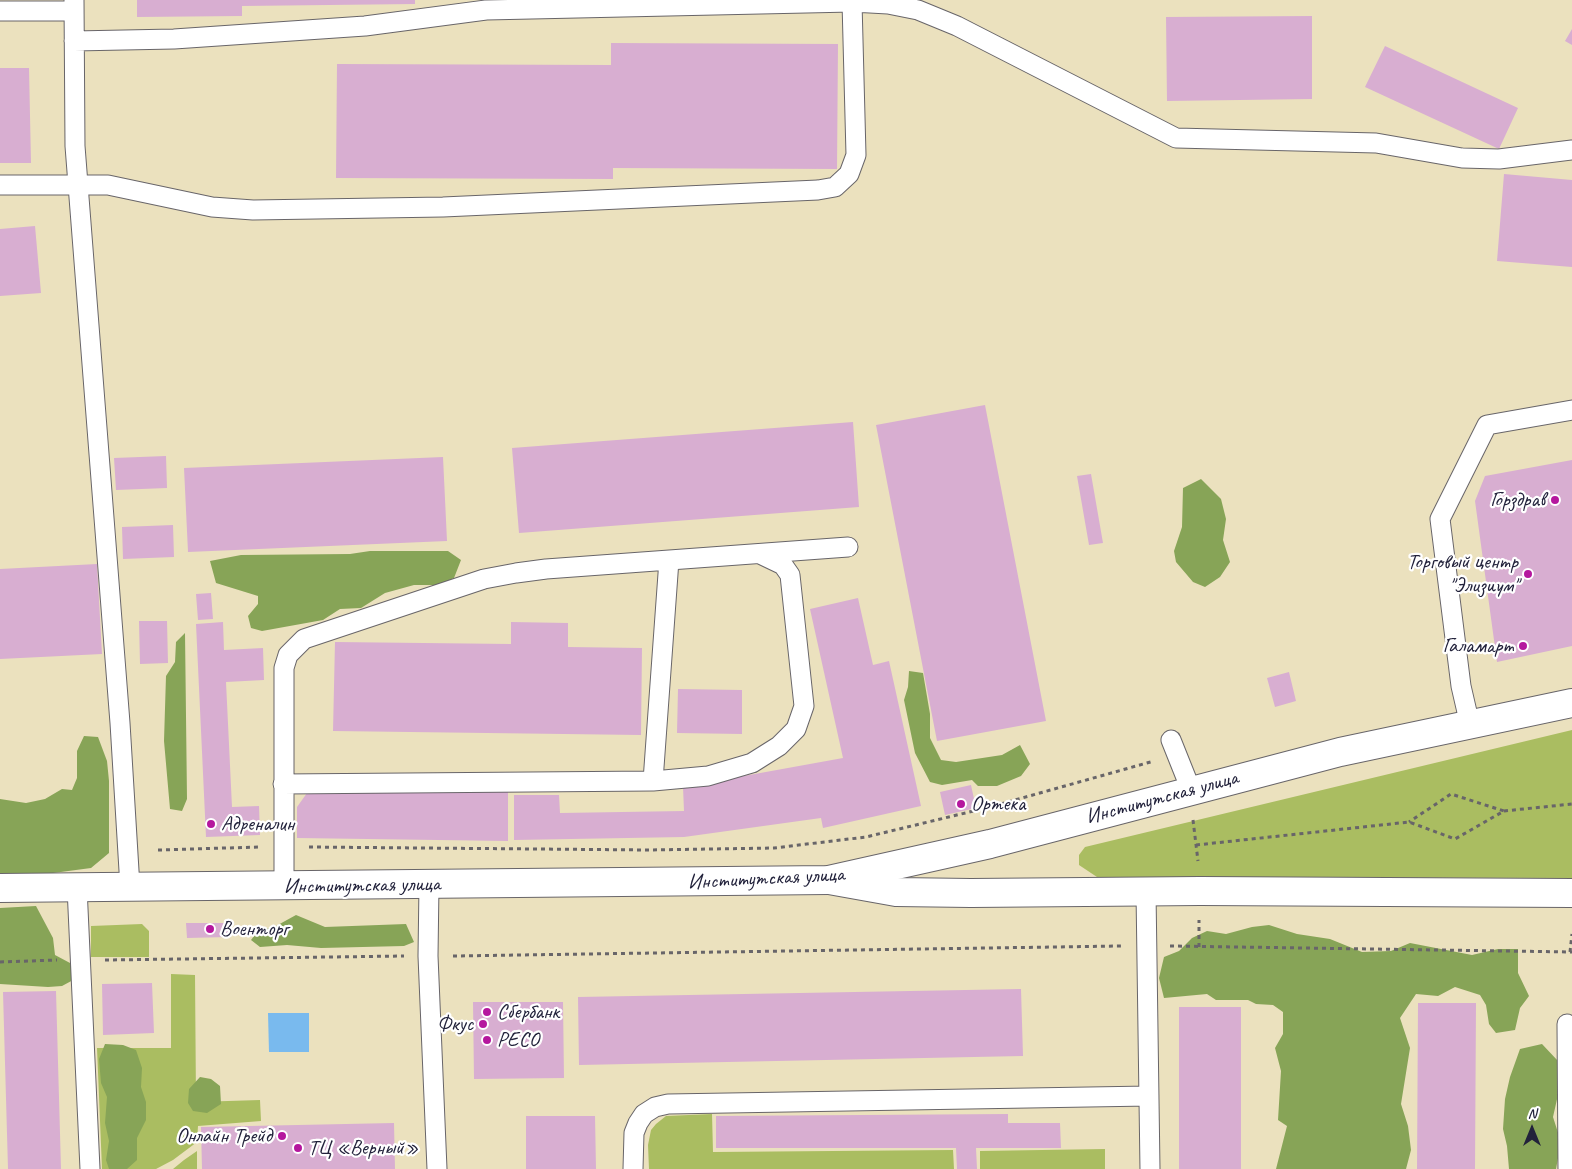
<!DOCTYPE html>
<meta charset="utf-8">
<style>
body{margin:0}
#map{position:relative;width:1572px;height:1169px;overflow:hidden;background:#ebe1be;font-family:Caveat,sans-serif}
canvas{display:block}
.north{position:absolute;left:1507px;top:1104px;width:50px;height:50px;-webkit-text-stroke:4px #fff;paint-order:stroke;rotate:0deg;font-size:14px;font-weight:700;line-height:20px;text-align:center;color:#22223b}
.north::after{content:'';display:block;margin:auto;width:18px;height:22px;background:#22223b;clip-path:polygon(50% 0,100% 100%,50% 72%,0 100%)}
</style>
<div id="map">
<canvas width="1572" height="1169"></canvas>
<div class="north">N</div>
</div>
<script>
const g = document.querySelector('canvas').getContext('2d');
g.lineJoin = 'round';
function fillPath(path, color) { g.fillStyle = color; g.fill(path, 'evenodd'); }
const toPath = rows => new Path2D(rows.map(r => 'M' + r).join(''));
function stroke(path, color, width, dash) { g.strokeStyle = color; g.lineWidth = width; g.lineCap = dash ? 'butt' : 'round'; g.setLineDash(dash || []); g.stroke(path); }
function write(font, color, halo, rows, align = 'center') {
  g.font = font + ' Caveat,sans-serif'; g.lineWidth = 4.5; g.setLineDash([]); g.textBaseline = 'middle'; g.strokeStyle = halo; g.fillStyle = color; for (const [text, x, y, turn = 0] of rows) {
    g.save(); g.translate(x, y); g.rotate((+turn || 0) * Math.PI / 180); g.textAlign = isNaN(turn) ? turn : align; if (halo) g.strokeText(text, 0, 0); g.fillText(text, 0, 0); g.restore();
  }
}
const green = toPath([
 [1572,730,1572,878,1097,877,1079,865,1079,855,1085,847],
 [142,924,149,931,149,957,91,957,91,926],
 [171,974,195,975,196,1102,260,1100,261,1121,198,1126,197,1142,173,1160,156,1169,102,1169,97,1048,171,1048],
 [712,1114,713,1152,953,1150,954,1169,649,1169,648,1145,651,1130,656,1124,666,1116],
 [1105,1149,1105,1169,980,1169,980,1151],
 [197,1151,197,1169,173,1169,184,1160]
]);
const forest = toPath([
 [1201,479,1221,499,1226,519,1223,540,1230,562,1220,577,1205,587,1193,582,1176,562,1174,551,1182,527,1183,488],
 [370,551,448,551,461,560,454,578,438,585,414,585,385,593,361,608,340,609,323,620,262,631,251,628,248,616,258,604,258,596,216,583,210,561,241,555,350,554],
 [185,633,187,799,182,811,170,809,164,741,166,676,175,662,176,642],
 [909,671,923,673,930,714,930,738,941,760,956,762,1002,755,1020,745,1030,764,1021,776,997,786,978,786,972,780,942,785,930,782,915,753,904,700,908,687],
 [84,736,98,737,107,761,109,781,109,853,91,868,23,877,0,876,0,799,26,803,45,799,62,789,72,790,77,778,77,751],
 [36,906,53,938,55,955,70,963,75,979,62,986,48,987,0,984,0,908],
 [296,915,325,927,406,924,414,942,404,946,321,948,287,945,260,947,251,940,258,931,276,926],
 [1269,925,1297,934,1330,939,1362,952,1391,951,1410,943,1472,955,1498,949,1518,949,1518,973,1529,996,1520,1008,1515,1030,1496,1033,1489,1024,1486,1005,1480,995,1455,987,1438,996,1416,994,1400,1018,1410,1048,1401,1104,1408,1126,1411,1150,1406,1169,1276,1169,1287,1126,1278,1120,1281,1071,1275,1048,1283,1034,1283,1012,1273,1005,1256,1004,1248,1000,1216,1000,1207,994,1164,998,1159,978,1164,957,1179,951,1192,938,1207,931,1226,934,1252,927],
 [105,1044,123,1045,136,1050,142,1068,141,1087,146,1102,146,1120,137,1138,137,1160,127,1169,109,1169,106,1160,109,1141,105,1123,107,1097,101,1083,99,1059],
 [1542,1044,1558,1061,1560,1086,1553,1117,1561,1142,1556,1169,1509,1169,1507,1146,1503,1129,1505,1099,1510,1077,1520,1049],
 [200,1077,211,1079,220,1086,221,1104,207,1113,193,1111,188,1103,189,1089]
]);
const water = toPath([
 [268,1013,309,1013,309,1052,269,1052]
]);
const building = toPath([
 [137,0,415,0,415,4,242,6,242,16,137,17],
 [1312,16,1312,99,1167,101,1166,17],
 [1572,29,1572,45,1565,41],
 [611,43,838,44,837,169,613,168,613,179,336,178,337,64,611,65],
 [1385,46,1518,108,1499,149,1365,87],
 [0,68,29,68,31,163,0,163],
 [1504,174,1572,180,1572,267,1497,261],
 [35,226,41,293,0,296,0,229],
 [985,405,1046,721,937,741,876,425],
 [853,422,859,507,519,533,512,448],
 [166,456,167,488,116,490,114,458],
 [443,457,447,541,188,552,184,468],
 [1572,460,1572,646,1497,662,1475,501,1485,476],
 [1091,474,1103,543,1089,545,1077,476],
 [173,525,174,557,123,559,122,527],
 [97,564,102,654,0,659,0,569],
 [211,593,213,619,198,620,196,594],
 [858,598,873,665,889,661,921,806,823,828,821,818,684,837,514,840,514,795,559,795,560,813,684,811,683,787,843,758,810,609],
 [139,621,167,621,168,663,140,664],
 [223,622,224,650,263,648,264,680,226,682,232,807,259,806,260,835,206,837,196,624],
 [511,622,568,623,568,647,642,648,641,735,333,731,335,642,511,644],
 [1289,672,1296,701,1275,707,1267,678],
 [678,689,742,690,742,734,677,733],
 [971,785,976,808,945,815,940,792],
 [312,786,508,792,508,841,297,838,297,807],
 [186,923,228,923,228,937,187,938],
 [152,983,154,1033,103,1035,102,984],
 [1021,989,1023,1056,579,1065,578,997],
 [56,991,61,1169,8,1169,3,992],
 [473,1002,563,1002,564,1078,474,1079],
 [1418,1003,1476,1003,1475,1169,1417,1169],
 [1179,1007,1241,1007,1241,1169,1179,1169],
 [1008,1114,1008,1123,1060,1123,1061,1148,976,1148,977,1169,957,1169,956,1148,716,1148,716,1116],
 [526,1116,595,1116,596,1169,526,1169],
 [394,1123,395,1169,202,1169,201,1127]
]);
const path = toPath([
 [1504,811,1572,804],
 [1193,820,1198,861],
 [1196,845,1409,822,1455,839,1504,811,1451,794,1409,822],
 [309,847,649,850,774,848,866,837,990,807,1154,761],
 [158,850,260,847],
 [1170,946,1572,952],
 [1199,947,1199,920],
 [1570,952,1572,934],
 [453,956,1121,946],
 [105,960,404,956],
 [0,962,57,960]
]);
const service = toPath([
 [74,0,75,146,120,723,130,887],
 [852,0,852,2,888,4,918,10,957,26,1176,138,1376,143,1462,158,1499,159,1572,150],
 [0,11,74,11],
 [0,185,108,185,212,207,253,210,443,207,818,190,835,187,849,174,856,155,852,2,486,10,365,26,174,39,74,41],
 [1470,725,1461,686,1440,519,1487,425,1572,410],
 [1171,740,1191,790],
 [653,781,669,560],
 [283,784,653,781,708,776,752,763,779,746,796,729,804,706,790,575,783,565,760,554],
 [429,885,428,956,437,1169],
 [77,887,90,1169],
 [284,887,284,668,288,655,304,639,484,579,516,573,546,569,848,547],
 [1146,892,1150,1169],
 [1567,1024,1568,1169],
 [633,1169,634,1133,638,1123,644,1114,655,1107,668,1104,1149,1096]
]);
const minor = toPath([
 [829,880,896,892,971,893,1200,891,1572,893]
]);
const tertiary = toPath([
 [0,888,829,880,990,844,1340,752,1572,703]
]);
const markers = [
 [1555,500,5,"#b5179e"],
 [1528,574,5,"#b5179e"],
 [1523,646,5,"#b5179e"],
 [961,804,5,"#b5179e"],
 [211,824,5,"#b5179e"],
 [210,929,5,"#b5179e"],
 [487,1012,5,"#b5179e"],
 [483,1024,5,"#b5179e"],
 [487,1040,5,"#b5179e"],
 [282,1136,5,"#b5179e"],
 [298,1148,5,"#b5179e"]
];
const poiNames = [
 ["Горздрав",1545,500,"right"],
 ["Торговый центр",1518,562,"right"],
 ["\"Элизиум\"",1518,586,"right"],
 ["Галамарт",1513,646,"right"],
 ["Ортека",971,804],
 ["Адреналин",221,824],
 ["Военторг",220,929],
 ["Сбербанк",497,1012],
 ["Фкус",473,1024,"right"],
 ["РЕСО",497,1040],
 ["Онлайн Трейд",272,1136,"right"],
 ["ТЦ «Верный»",308,1148]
];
const streetNames = [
 ["Институтская улица",1162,798,-15],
 ["Институтская улица",766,879,-3],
 ["Институтская улица",362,886,-1]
];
fillPath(green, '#aabd61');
fillPath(forest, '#87a457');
fillPath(water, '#79baee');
fillPath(building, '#d8aed1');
stroke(service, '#686569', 21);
stroke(minor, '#686569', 30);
stroke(tertiary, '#686569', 30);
stroke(path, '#686569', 3, [4, 4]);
stroke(service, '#fff', 19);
stroke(minor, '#fff', 28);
stroke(tertiary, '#fff', 28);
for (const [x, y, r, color] of markers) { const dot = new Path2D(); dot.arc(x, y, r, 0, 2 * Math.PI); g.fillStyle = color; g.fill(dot); stroke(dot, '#fff', 2); }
write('21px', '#22223b', '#fff', poiNames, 'left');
write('21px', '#22223b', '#fff', streetNames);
</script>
